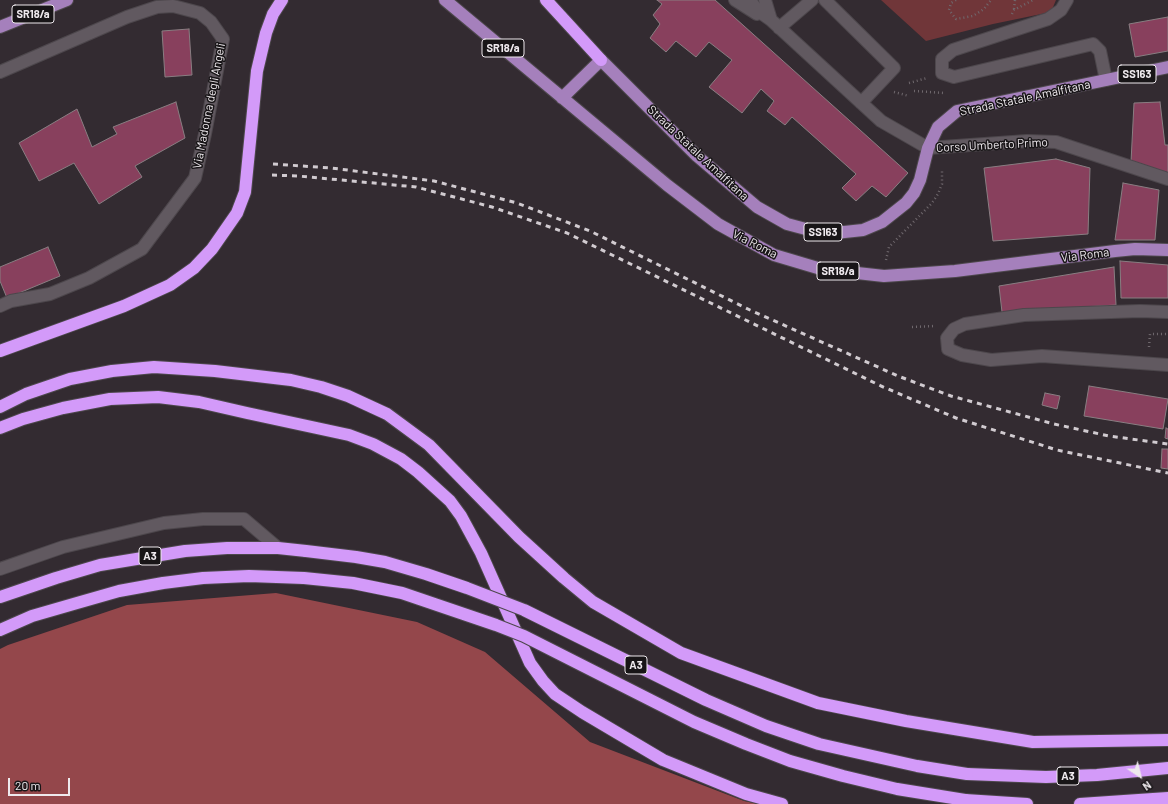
<!DOCTYPE html>
<style>
body{margin:0}
#map{position:relative;width:1168px;height:804px;overflow:hidden;background:#332b31;font-family:Barlow,sans-serif}
canvas{display:block}
.north{position:absolute;left:1120px;top:756px;width:40px;height:40px;-webkit-text-stroke:3px #181517;paint-order:stroke;rotate:145deg;font-size:11px;font-weight:700;line-height:16px;text-align:center;color:#eee9ed}
.north::after{content:'';display:block;margin:auto;width:14px;height:18px;background:#eee9ed;clip-path:polygon(50% 0,100% 100%,50% 72%,0 100%)}
.scale{position:absolute;left:8px;top:778px;width:62px;height:18px;box-sizing:border-box;border:2px solid #eee9ed;border-top:0;padding-left:5px;font-size:12px;line-height:14px;white-space:nowrap;color:#eee9ed;-webkit-text-stroke:3px #181517;paint-order:stroke}
</style>
<div id="map">
<canvas width="1168" height="804"></canvas>
<div class="north">N</div>
<div class="scale">20 m</div>
</div>
<script>
const g = document.querySelector('canvas').getContext('2d');
g.lineJoin = 'round';
function fillPath(path, color) { g.fillStyle = color; g.fill(path, 'evenodd'); }
const toPath = rows => new Path2D(rows.map(r => 'M' + r).join(''));
function stroke(path, color, width, dash) { g.strokeStyle = color; g.lineWidth = width; g.lineCap = dash ? 'butt' : 'round'; g.setLineDash(dash || []); g.stroke(path); }
function write(font, color, halo, rows, align = 'center') {
  g.font = font + ' Barlow,sans-serif'; g.lineWidth = 3; g.setLineDash([]); g.textBaseline = 'middle'; g.strokeStyle = halo; g.fillStyle = color; for (const [text, x, y, turn = 0] of rows) {
    g.save(); g.translate(x, y); g.rotate((+turn || 0) * Math.PI / 180); g.textAlign = isNaN(turn) ? turn : align; if (halo) g.strokeText(text, 0, 0); g.fillText(text, 0, 0); g.restore();
  }
}
const green = toPath([
 [881,0,1056,0,1051,12,993,24,926,41]
]);
const forest = toPath([
 [276,593,417,622,485,652,590,742,744,801,759,804,0,804,0,649,8,645,127,605]
]);
const building = toPath([
 [657,0,715,0,908,173,886,197,872,186,856,201,842,188,856,174,792,117,785,125,767,111,774,101,761,89,742,113,709,87,732,60,709,42,696,57,676,41,666,52,650,38,660,24,653,15,662,4,657,0],
 [1168,17,1168,51,1135,57,1129,24,1168,17],
 [189,29,192,75,165,77,162,31,189,29],
 [176,102,185,138,135,166,142,177,99,204,74,163,39,181,19,143,77,109,92,147,117,134,113,127,176,102],
 [1160,102,1165,145,1168,145,1168,173,1131,162,1134,103,1160,102],
 [1056,159,1090,168,1088,234,993,241,984,168,1056,159],
 [1123,183,1159,190,1155,240,1115,240,1123,183],
 [48,247,60,276,7,298,0,281,0,267,48,247],
 [1120,261,1168,265,1168,298,1121,298,1120,261],
 [1114,267,1116,305,1002,312,999,286,1114,267],
 [1089,386,1168,399,1163,429,1084,416,1089,386],
 [1045,393,1060,396,1057,409,1042,405,1045,393],
 [1166,428,1168,429,1168,439,1165,438,1166,428],
 [1162,449,1168,449,1168,469,1161,468,1162,449]
]);
const path = toPath([
 [956,0,951,3,949,10,956,19,973,16,984,9,991,0],
 [1014,9,1015,0],
 [1012,14,1014,10,1033,0],
 [909,83,927,78],
 [914,91,944,93],
 [894,92,909,96],
 [886,260,889,247,932,203,938,194,942,184,942,170],
 [912,327,935,326],
 [1149,347,1150,334,1168,334]
]);
const minor = toPath([
 [735,0,757,14],
 [750,0,757,10,771,20,881,121,928,148,1027,141,1056,142,1168,179],
 [765,0,771,20],
 [825,0,894,68,861,103],
 [1067,0,1061,10,1048,19,953,50,942,59,942,73,954,77,1093,44,1100,51,1106,80],
 [779,28,812,0],
 [0,72,127,17,157,7,173,6,200,13,211,22,223,39,205,134,195,178,142,249,89,278,50,294,11,301,0,306],
 [1168,312,1140,311,1024,315,965,324,954,329,947,338,948,349,962,355,991,360,1042,356,1168,365],
 [0,569,63,547,164,523,203,519,244,519,278,548]
]);
const major = toPath([
 [445,0,667,185,718,224,774,255,821,269,884,276,955,271,1115,251,1135,249,1168,250],
 [0,27,67,0],
 [562,98,601,60,697,156,757,207,787,224,817,232,835,233,863,230,882,222,906,203,914,193,920,180,928,148,938,127,957,111,1168,67]
]);
const highway = toPath([
 [546,0,601,60],
 [0,351,124,306,170,285,194,268,212,249,237,213,245,192,257,71,266,33,273,14,282,0],
 [0,407,26,394,70,379,112,371,154,367,215,371,291,380,321,387,348,396,387,414,429,445,519,537,564,578,593,602,681,653,818,703,906,721,1033,742,1168,740],
 [0,428,23,419,63,408,110,399,158,397,199,402,247,413,349,435,373,444,401,459,418,472,450,501,461,516,481,553,530,663,543,681,555,694,582,712,663,760,746,794,782,804],
 [0,597,56,578,100,565,185,551,227,548,278,548,306,551],
 [0,630,32,616,77,603,119,591,163,583,203,578,249,576,304,578],
 [967,774,1046,777,1097,775,1168,768],
 [965,800,1027,804],
 [1080,804,1168,798]
]);
const rail = toPath([
 [273,164,331,168,434,181,517,203,590,231,750,310,898,376,951,396,1054,424,1109,436,1168,444],
 [272,175,298,176,416,187,492,207,567,233,881,386,956,418,1057,450,1168,473]
]);
const highwayBridge = toPath([
 [306,551,356,557,385,562,426,574,467,588,524,610,706,700,766,726,819,744,917,766,967,774],
 [304,578,353,583,402,593,496,625,524,636,694,722,746,744,790,761,843,776,897,789,965,800]
]);
const shields = [
 [33,14,42],
 [503,48,42],
 [1137,74,38],
 [823,232,38],
 [838,271,42],
 [150,556,22],
 [636,665,22],
 [1068,776,22]
];
const shieldNames = [
 ["SR18/a",33,14],
 ["SR18/a",503,48],
 ["SS163",1137,74],
 ["SS163",823,232],
 ["SR18/a",838,271],
 ["A3",150,556],
 ["A3",636,665],
 ["A3",1068,776]
];
const streetNames = [
 ["Strada Statale Amalfitana",1025,98,-12],
 ["Via Madonna degli Angeli",209,106,-79],
 ["Corso Umberto Primo",992,145,-3],
 ["Strada Statale Amalfitana",698,153,43],
 ["Via Roma",755,244,27],
 ["Via Roma",1085,255,-7]
];
fillPath(green, '#703639');
fillPath(forest, '#94474b');
fillPath(building, '#88405d');
stroke(building, '#897e82', 1);
stroke(minor, '#4d474c', 14);
stroke(major, '#4d474c', 14);
stroke(highway, '#4d474c', 14);
stroke(path, '#70696e', 2.5, [1, 3]);
stroke(minor, '#615960', 12);
stroke(major, '#a580bc', 12);
stroke(highway, '#d39af9', 12);
stroke(rail, '#d1cbd0', 3, [5, 5]);
stroke(highwayBridge, '#4d474c', 14, []);
stroke(highwayBridge, '#d39af9', 12);
for (const [x, y, w] of shields) { const box = new Path2D(); box.roundRect(x - w / 2, y - 9, w, 18, 3); g.fillStyle = '#181517'; g.fill(box); stroke(box, '#eee9ed', 1); }
write('bold 11px', '#eee9ed', null, shieldNames);
write('12px', '#eee9ed', '#181517', streetNames);
</script>
